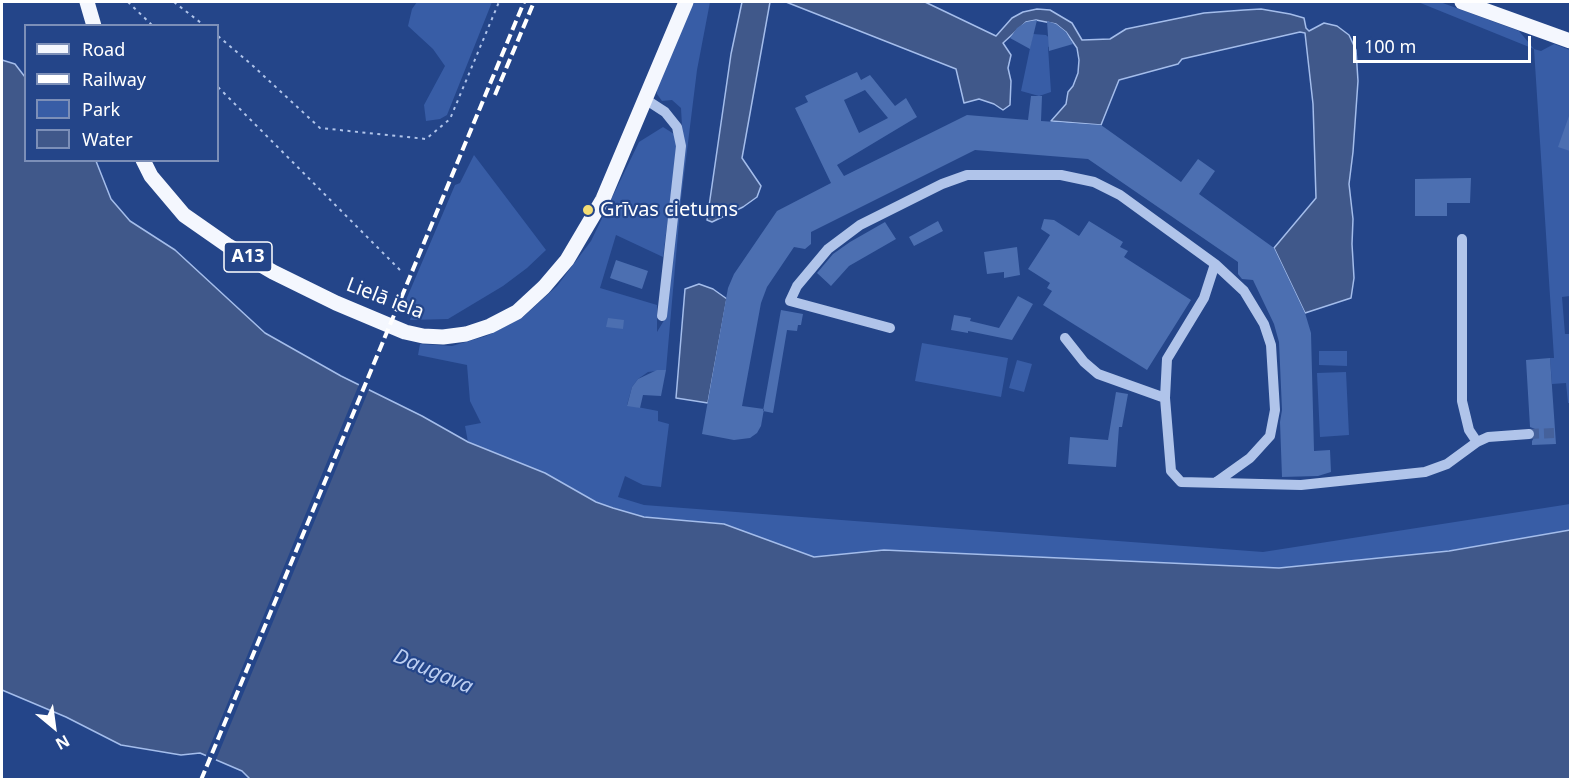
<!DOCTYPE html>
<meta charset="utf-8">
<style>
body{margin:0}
#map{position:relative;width:1572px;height:781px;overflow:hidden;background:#244589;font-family:"Noto Sans",sans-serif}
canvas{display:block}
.frame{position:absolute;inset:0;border:3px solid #fff;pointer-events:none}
.legend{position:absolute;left:24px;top:24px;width:195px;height:138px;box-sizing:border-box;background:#244589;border:2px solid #7c8fb8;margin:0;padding:8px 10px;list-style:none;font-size:18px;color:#fff}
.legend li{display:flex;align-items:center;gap:12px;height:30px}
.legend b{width:30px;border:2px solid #7c8fb8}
.north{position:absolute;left:24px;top:697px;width:60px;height:60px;-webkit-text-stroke:4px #244589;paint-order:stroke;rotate:151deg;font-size:16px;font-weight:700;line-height:24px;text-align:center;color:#fff}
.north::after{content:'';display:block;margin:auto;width:21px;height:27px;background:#fff;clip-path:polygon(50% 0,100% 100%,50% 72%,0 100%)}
.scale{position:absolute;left:1353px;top:36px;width:178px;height:27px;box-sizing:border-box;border:3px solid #fff;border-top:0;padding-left:8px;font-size:18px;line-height:21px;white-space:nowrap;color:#fff;-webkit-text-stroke:4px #244589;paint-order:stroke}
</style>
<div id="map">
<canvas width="1572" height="781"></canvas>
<div class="frame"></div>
<ul class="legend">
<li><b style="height:8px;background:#f4f7fe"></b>Road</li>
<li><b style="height:8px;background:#fff"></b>Railway</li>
<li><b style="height:16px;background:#385da6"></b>Park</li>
<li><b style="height:16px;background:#40588a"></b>Water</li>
</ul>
<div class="north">N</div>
<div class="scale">100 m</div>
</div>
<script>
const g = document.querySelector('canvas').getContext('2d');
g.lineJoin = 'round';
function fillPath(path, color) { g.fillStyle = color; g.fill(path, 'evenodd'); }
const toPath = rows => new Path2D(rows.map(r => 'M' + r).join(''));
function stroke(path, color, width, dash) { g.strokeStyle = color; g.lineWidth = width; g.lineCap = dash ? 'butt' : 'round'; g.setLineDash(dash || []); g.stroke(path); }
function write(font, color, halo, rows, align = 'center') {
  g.font = font + ' "Noto Sans",sans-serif'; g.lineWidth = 4.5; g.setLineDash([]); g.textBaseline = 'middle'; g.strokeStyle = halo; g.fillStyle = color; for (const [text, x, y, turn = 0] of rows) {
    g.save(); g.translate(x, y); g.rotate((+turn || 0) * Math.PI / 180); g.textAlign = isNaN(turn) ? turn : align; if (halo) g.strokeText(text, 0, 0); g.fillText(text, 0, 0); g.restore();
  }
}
const green = toPath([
 [417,2,492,2,447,115,440,119,426,121,424,105,445,66,433,49,408,26,412,9],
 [693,2,710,2,697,70,681,199,666,370,648,372,638,379,632,387,627,405,658,411,658,421,669,424,661,487,643,485,625,476,618,497,644,505,1263,552,1570,504,1570,530,1449,551,1279,568,884,550,814,557,724,524,644,517,613,508,597,502,545,473,468,442,465,426,481,423,470,401,467,365,418,355,420,344,452,346,486,336,522,318,557,286,591,241,639,142,663,127,674,134,677,148,663,257,616,235,600,288,657,305,657,332,666,317,683,144,681,108,672,100,662,101,657,94,657,87],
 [1418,2,1440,2,1519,31,1534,49,1541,51,1554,44,1570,50,1570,296,1562,297,1565,334,1570,334,1570,403,1568,403,1566,383,1552,384,1550,358,1554,358,1534,49],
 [1033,34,1046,35,1056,44,1048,47,1051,92,1039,96,1021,91],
 [474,155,546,250,527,268,503,286,448,319,410,320,413,311,403,307,455,185,460,183],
 [922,343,1008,358,1001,397,915,381],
 [1319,351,1347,351,1347,366,1319,365],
 [1017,360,1032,364,1024,392,1009,388],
 [1346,372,1349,435,1320,437,1317,373]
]);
const water = toPath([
 [742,2,770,2,742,158,761,186,757,197,743,207,712,222,707,220,731,54,742,2],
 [786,2,925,2,996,36,1012,18,1023,12,1037,9,1050,10,1072,23,1082,40,1110,39,1126,29,1204,13,1244,10,1261,9,1290,14,1304,18,1306,28,1309,31,1324,23,1337,26,1349,35,1356,50,1358,81,1353,152,1349,184,1353,219,1352,244,1354,278,1351,298,1305,313,1274,248,1316,198,1313,104,1305,33,1300,32,1182,59,1178,64,1119,80,1101,125,1051,121,1066,104,1068,92,1073,86,1078,73,1079,60,1077,48,1066,32,1056,24,1036,20,1026,22,1003,43,1011,55,1008,68,1011,81,1010,105,1003,110,994,104,979,99,964,103,956,69,786,2],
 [2,60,15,64,25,77,26,160,96,161,111,199,130,221,175,250,265,333,341,376,422,416,468,442,545,473,596,502,613,508,644,517,724,524,814,557,884,550,1279,568,1449,551,1570,530,1570,779,251,780,242,771,200,753,181,755,121,745,66,717,2,690,2,60],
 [699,284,713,289,727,299,708,403,676,398,685,289,699,284]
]);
const pier = toPath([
 [360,382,370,387,215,762,205,758]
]);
const building = toPath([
 [1037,20,1030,49,1010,38,1017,28,1026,22],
 [1047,21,1056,24,1066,32,1073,44,1049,51],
 [857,72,861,80,870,75,895,106,906,98,917,117,837,165,844,176,967,115,1028,120,1031,96,1042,96,1041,121,1101,125,1181,182,1198,159,1215,171,1199,194,1274,248,1305,313,1311,333,1314,451,1330,450,1331,472,1318,476,1282,477,1280,422,1282,410,1279,342,1274,324,1253,280,1242,279,1238,274,1238,262,1088,159,975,150,811,232,811,244,805,249,794,247,767,287,761,303,742,406,764,409,761,426,757,433,750,438,734,440,702,434,728,288,734,274,777,211,831,183,795,108,808,102,805,96],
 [865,90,888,118,859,133,844,100],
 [1569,116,1570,116,1570,151,1558,147],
 [1471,178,1470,203,1447,203,1447,216,1415,216,1415,179],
 [1044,219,1054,220,1079,236,1089,221,1123,242,1120,247,1128,251,1124,257,1191,300,1147,370,1043,305,1052,291,1047,288,1050,283,1028,269,1050,235,1041,229],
 [938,221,943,231,914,246,909,237],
 [885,222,896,239,849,266,831,286,817,273,833,254,850,242],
 [1017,247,1020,275,1004,278,1004,272,987,274,984,252],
 [616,260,648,271,642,289,610,278],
 [1018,296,1033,304,1012,340,968,331,968,333,951,330,954,315,971,318,970,321,999,328],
 [781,310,803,314,801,325,798,325,797,331,787,330,773,413,763,411],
 [608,318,624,320,623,329,606,327],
 [1550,358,1556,444,1532,445,1532,441,1536,434,1535,429,1530,427,1526,360],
 [657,370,666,370,661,396,643,395,640,408,627,406,632,387,638,379],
 [1116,392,1128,394,1122,427,1119,427,1116,467,1068,464,1070,437,1108,440]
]);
const minorTunnel = toPath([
 [1529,434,1555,433]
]);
const path = toPath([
 [128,2,153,26],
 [174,2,205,26],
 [218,36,252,65,320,128,426,139,450,119,499,2],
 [218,87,401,271]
]);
const minor = toPath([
 [645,99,665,112,677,127,681,146,662,316],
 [1462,239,1462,401,1469,430,1477,442],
 [890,328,790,301,797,286,828,249,860,225,942,184,967,175,1061,175,1094,182,1120,195,1215,264,1244,291,1264,324,1271,345,1275,410,1270,436,1250,458,1215,483],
 [1065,338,1084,362,1098,374,1165,398,1171,471,1181,482,1301,485,1425,472,1447,464,1477,442,1488,437,1529,434],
 [1165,398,1167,359,1204,298,1215,264]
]);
const major = toPath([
 [87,2,94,26],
 [1462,2,1570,41],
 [143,160,151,176,184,215,227,245,273,272,336,303,405,332,423,336,443,337,466,334,490,326,517,312,544,287,567,260,603,199,686,2]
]);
const rail = toPath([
 [495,95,534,2],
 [201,780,524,2]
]);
const markers = [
 [588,210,6,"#f4dd74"]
];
const shields = [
 [248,257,48]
];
const shieldNames = [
 ["A13",248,257]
];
const poiNames = [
 ["Grīvas cietums",600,210]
];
const streetNames = [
 ["Lielā iela",385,299,21]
];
const waterNames = [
 ["Daugava",433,672,23]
];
fillPath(green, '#385da6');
fillPath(water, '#40588a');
stroke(water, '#a4bdeb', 1.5);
fillPath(pier, '#244589');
fillPath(building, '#4c6fb1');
stroke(minorTunnel, '#45619b', 10, [10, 5]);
stroke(path, '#b0c4ea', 2, [3, 4.5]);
stroke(minor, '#b0c4ea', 10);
stroke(major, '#f4f7fe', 15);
stroke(rail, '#fff', 4, [10, 4.5]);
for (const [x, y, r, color] of markers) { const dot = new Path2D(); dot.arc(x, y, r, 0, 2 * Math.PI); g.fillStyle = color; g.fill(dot); stroke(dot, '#244589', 2); }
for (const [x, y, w] of shields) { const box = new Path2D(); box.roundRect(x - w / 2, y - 15, w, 30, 4.5); g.fillStyle = '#244589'; g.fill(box); stroke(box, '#fff', 1.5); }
write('bold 18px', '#fff', null, shieldNames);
write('20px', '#fff', '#244589', poiNames, 'left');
write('20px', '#fff', '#244589', streetNames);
write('italic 21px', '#bccef1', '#244589', waterNames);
</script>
